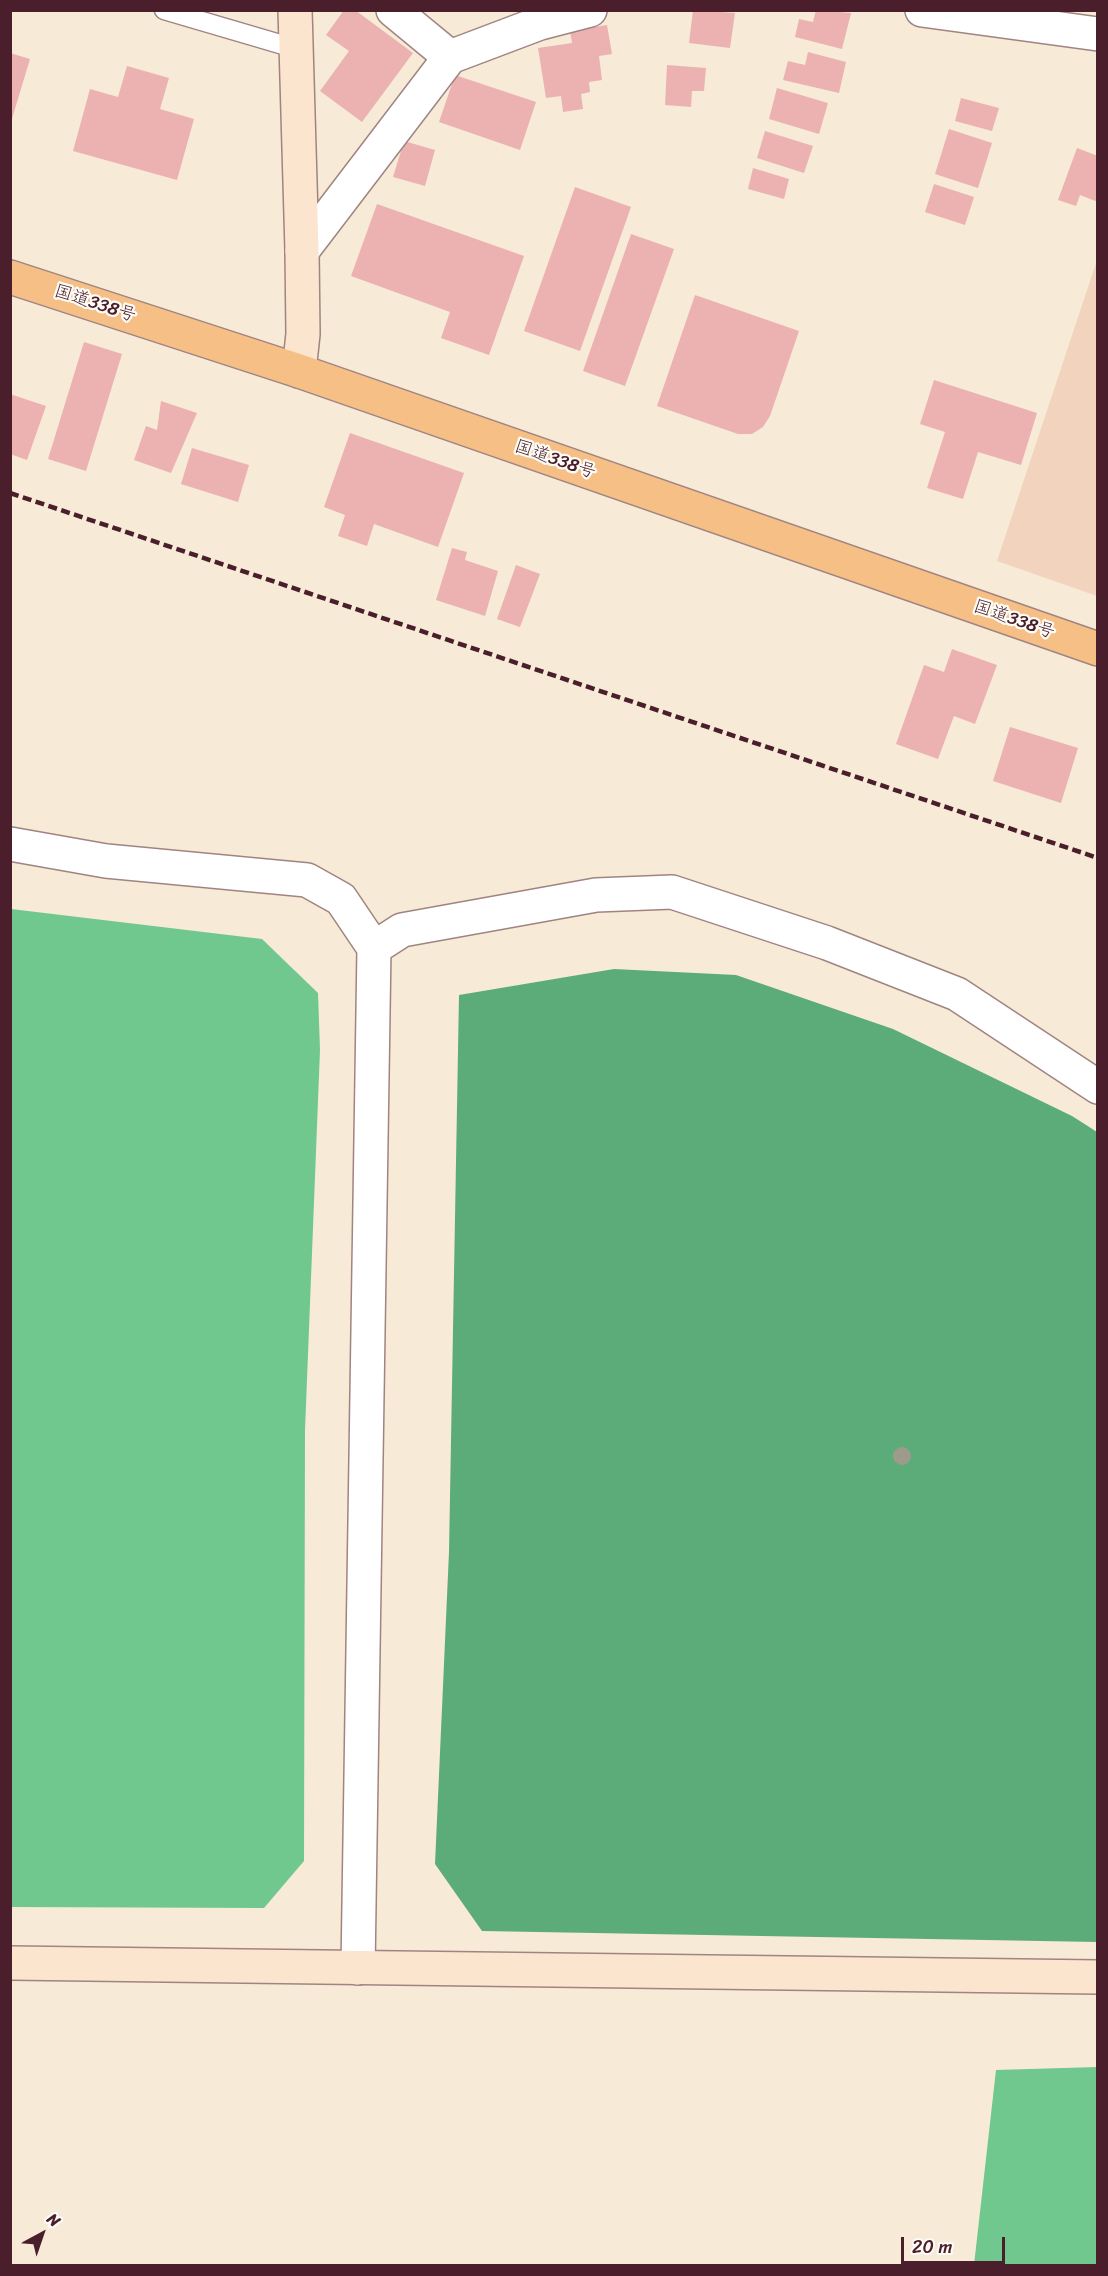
<!DOCTYPE html>
<meta charset="utf-8">
<style>
body{margin:0}
#map{position:relative;width:1108px;height:2276px;overflow:hidden;background:#f7ead7;font-family:Sriracha,sans-serif}
canvas{display:block}
.frame{position:absolute;inset:0;border:12px solid #4a1f2b;pointer-events:none}
.north{position:absolute;left:12px;top:2204px;width:60px;height:60px;-webkit-text-stroke:4px #fdfcf7;paint-order:stroke;rotate:40deg;font-size:16px;font-weight:700;line-height:24px;text-align:center;color:#4a1f2b}
.north::after{content:'';display:block;margin:auto;width:21px;height:27px;background:#4a1f2b;clip-path:polygon(50% 0,100% 100%,50% 72%,0 100%)}
.scale{position:absolute;left:901px;top:2237px;width:104px;height:27px;box-sizing:border-box;border:3px solid #4a1f2b;border-top:0;padding-left:8px;font-size:18px;line-height:21px;white-space:nowrap;color:#4a1f2b;-webkit-text-stroke:4px #fdfcf7;paint-order:stroke}
</style>
<div id="map">
<canvas width="1108" height="2276"></canvas>
<div class="frame"></div>
<div class="north">N</div>
<div class="scale">20 m</div>
</div>
<script>
const g = document.querySelector('canvas').getContext('2d');
g.lineJoin = 'round';
function fillPath(path, color) { g.fillStyle = color; g.fill(path, 'evenodd'); }
const toPath = rows => new Path2D(rows.map(r => 'M' + r).join(''));
function stroke(path, color, width, dash) { g.strokeStyle = color; g.lineWidth = width; g.lineCap = dash ? 'butt' : 'round'; g.setLineDash(dash || []); g.stroke(path); }
function write(font, color, halo, rows, align = 'center') {
  g.font = font + ' Sriracha,"Klee One",sans-serif'; g.lineWidth = 4.5; g.setLineDash([]); g.textBaseline = 'middle'; g.strokeStyle = halo; g.fillStyle = color; for (const [text, x, y, turn = 0] of rows) {
    g.save(); g.translate(x, y); g.rotate((+turn || 0) * Math.PI / 180); g.textAlign = isNaN(turn) ? turn : align; if (halo) g.strokeText(text, 0, 0); g.fillText(text, 0, 0); g.restore();
  }
}
const built = toPath([
 [1097,260,1097,596,997,561]
]);
const green = toPath([
 [11,909,262,939,318,993,320,1050,305,1430,304,1861,264,1908,11,1907],
 [1097,2067,1097,2265,974,2265,996,2070]
]);
const forest = toPath([
 [614,969,736,975,893,1029,1072,1116,1097,1132,1097,1942,482,1931,435,1864,449,1552,459,995]
]);
const building = toPath([
 [344,10,355,10,413,53,362,122,320,91,349,51,326,35],
 [693,10,735,13,730,48,689,43],
 [816,10,851,13,842,49,795,37,799,19,813,22],
 [607,25,612,54,599,56,602,80,589,82,590,92,581,94,583,109,563,112,561,96,546,98,538,48,572,43,570,31],
 [808,52,846,62,839,93,783,80,788,61,805,65],
 [10,53,30,59,11,122,10,122],
 [667,65,706,68,704,91,692,91,691,107,665,105],
 [127,66,169,78,160,109,194,119,177,180,73,151,90,89,118,97],
 [455,75,536,102,520,150,439,122],
 [777,88,828,103,819,134,769,119],
 [961,98,999,108,992,131,955,121],
 [949,129,992,143,978,188,935,174],
 [765,131,813,146,804,173,757,158],
 [404,141,435,150,425,186,393,177],
 [1077,148,1098,156,1098,202,1080,195,1076,206,1058,200],
 [753,168,789,179,784,199,748,189],
 [934,184,974,197,965,225,925,212],
 [575,187,631,207,580,351,524,331],
 [377,204,524,256,489,355,441,338,450,312,351,276],
 [631,234,674,249,625,386,583,371],
 [695,295,799,331,770,416,763,427,752,434,738,434,657,406],
 [84,342,122,354,86,471,48,459],
 [934,380,1037,413,1021,465,978,452,963,499,927,488,945,432,920,424],
 [10,394,46,406,27,460,10,454],
 [161,401,197,413,171,473,134,460,146,426,157,430],
 [350,433,464,473,438,547,374,524,367,546,338,536,345,515,324,507],
 [192,448,249,465,238,502,181,484],
 [452,548,467,552,465,560,498,571,485,616,436,600],
 [516,565,540,574,520,627,497,619],
 [952,649,997,665,975,724,954,716,938,759,896,744,924,665,944,672],
 [1010,727,1078,748,1061,803,993,781]
]);
const lane = toPath([
 [164,10,297,49]
]);
const street = toPath([
 [393,10,450,57],
 [922,10,1098,34],
 [302,251,450,57,540,23,590,10],
 [10,844,106,861,307,880,341,899,374,948,402,930,596,895,672,892,827,943,957,994,1098,1087],
 [358,1968,374,948]
]);
const secondary = toPath([
 [295,10,302,251,303,334,299,371],
 [10,1963,1098,1977]
]);
const highway = toPath([
 [10,277,299,371,1098,649]
]);
const rail = toPath([
 [10,493,1098,858]
]);
const trees = [
 [902,1456]
];
const streetNames = [
 ["国道338号",95,304,18],
 ["国道338号",555,460,19],
 ["国道338号",1014,620,19]
];
fillPath(built, '#f2d4be');
fillPath(green, '#70c88e');
fillPath(forest, '#5cac79');
fillPath(building, '#ecb2b1');
stroke(lane, '#a08481', 21);
stroke(street, '#a08481', 36);
stroke(secondary, '#a08481', 36);
stroke(highway, '#a08481', 36);
stroke(lane, '#fff', 18);
stroke(street, '#fff', 33);
stroke(secondary, '#fbe5cf', 33);
stroke(highway, '#f5bf86', 33);
stroke(rail, '#4a1f2b', 4.5, [9, 4.5]);
g.fillStyle = '#9f9b8c';
for (const [x, y] of trees) { g.beginPath(); g.arc(x, y, 9, 0, 2 * Math.PI); g.fill(); }
write('18px', '#4a1f2b', '#fdfcf7', streetNames);
</script>
